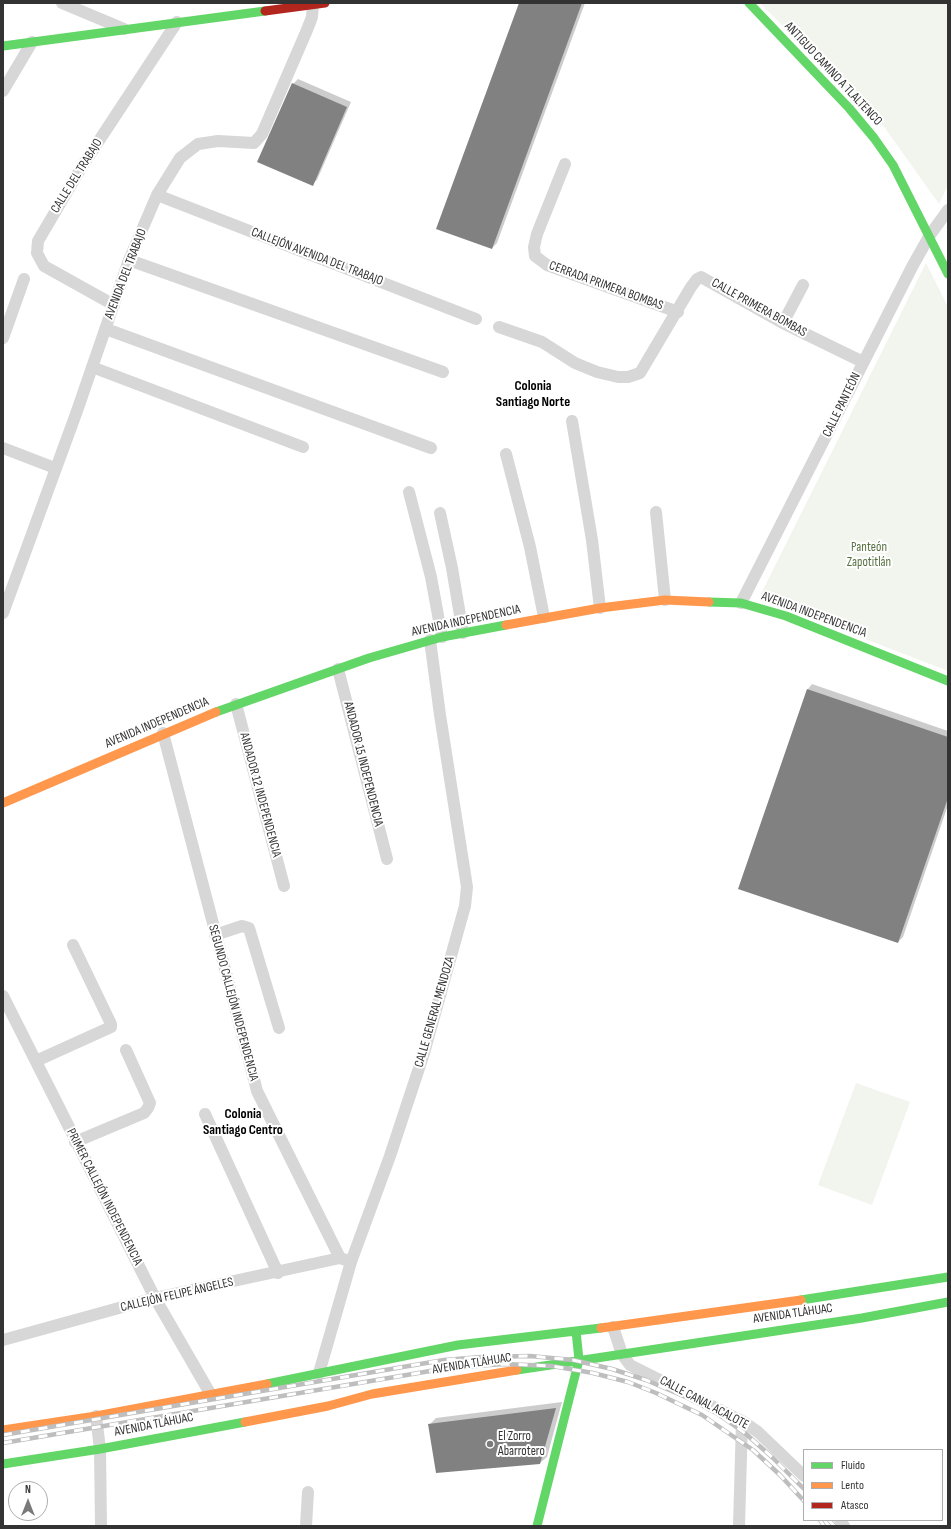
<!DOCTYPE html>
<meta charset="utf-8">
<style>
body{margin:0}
#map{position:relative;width:951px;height:1529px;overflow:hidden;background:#fff;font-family:"Sofia Sans Condensed",sans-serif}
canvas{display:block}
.frame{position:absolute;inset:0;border:4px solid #333;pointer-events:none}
.legend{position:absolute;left:803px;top:1449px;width:140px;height:72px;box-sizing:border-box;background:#fff;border:1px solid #adadad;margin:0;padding:5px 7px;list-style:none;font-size:12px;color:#333}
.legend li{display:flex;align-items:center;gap:8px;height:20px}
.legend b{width:20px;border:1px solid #adadad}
.north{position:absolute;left:8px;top:1481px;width:40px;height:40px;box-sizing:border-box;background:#fff;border:1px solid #adadad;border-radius:50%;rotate:0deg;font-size:11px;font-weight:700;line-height:16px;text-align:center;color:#333}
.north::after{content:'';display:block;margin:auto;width:14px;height:18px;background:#7a7a7a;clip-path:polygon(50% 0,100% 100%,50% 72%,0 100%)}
</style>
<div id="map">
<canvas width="951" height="1529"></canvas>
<div class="frame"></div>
<ul class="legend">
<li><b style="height:5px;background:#63d668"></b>Fluido</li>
<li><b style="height:5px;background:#ff974d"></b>Lento</li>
<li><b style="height:5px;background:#b3261e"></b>Atasco</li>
</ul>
<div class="north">N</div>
</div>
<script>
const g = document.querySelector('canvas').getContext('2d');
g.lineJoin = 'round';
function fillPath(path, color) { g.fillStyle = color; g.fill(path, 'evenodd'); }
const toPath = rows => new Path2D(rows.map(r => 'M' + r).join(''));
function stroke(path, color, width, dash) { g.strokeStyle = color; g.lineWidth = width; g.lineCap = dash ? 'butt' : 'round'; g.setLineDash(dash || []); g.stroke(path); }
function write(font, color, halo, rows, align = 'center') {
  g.font = font + ' "Sofia Sans Condensed",sans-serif'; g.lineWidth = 4; g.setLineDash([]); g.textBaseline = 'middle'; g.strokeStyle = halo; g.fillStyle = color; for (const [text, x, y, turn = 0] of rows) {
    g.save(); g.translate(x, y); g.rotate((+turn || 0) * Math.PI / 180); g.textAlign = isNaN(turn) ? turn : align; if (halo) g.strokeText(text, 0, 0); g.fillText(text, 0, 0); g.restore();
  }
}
const green = toPath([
 [760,3,948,3,948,185,939,204,885,128],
 [926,263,948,307,948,671,759,598],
 [856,1083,910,1102,872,1205,818,1185]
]);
const shadow = toPath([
 [520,3,585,3,497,243,492,248],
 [298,79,351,102,317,180,312,184,293,84],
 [812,684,948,731,948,805,903,937,898,942,808,689],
 [562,1402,547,1457,540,1463,430,1424,436,1418]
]);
const building = toPath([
 [519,3,582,3,492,249,436,229],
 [292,83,347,107,313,186,257,162],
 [807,689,948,737,948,798,898,943,738,889],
 [556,1408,540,1464,436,1473,428,1424]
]);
const street = toPath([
 [62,3,124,29],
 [3,91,32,42],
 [565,164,537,234,534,247,535,256,547,265,678,312],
 [157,195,476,319],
 [129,260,443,372],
 [114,305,44,266,37,253,38,241,81,168,177,22],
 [783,323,803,285],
 [499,327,542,342,575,363,597,372,618,377,628,377,640,373,691,287,697,279,701,277,783,323,863,362],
 [106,329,431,448],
 [3,338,24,279],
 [92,367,303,447],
 [572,421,592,540,600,608],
 [3,448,55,468],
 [506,454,530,547,544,617],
 [409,492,431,577,442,637],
 [656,512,665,600],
 [440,513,452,568,463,633],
 [741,603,913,265,930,235,948,210],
 [3,613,77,411,129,260,157,195,180,158,198,144,218,141,254,143,262,134,307,30,312,17,313,3],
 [338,669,387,859],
 [236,704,284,886],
 [163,733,257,1091,340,1258],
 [215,935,242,926,249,928,279,1028],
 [3,996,155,1298,211,1395],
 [36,1061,111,1027,111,1024,73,945],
 [205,1114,278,1273],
 [75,1142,144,1113,148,1108,150,1103,126,1050],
 [613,1327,622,1354,630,1365,742,1421,758,1432,804,1476],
 [3,1340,155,1298,340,1258,346,1260],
 [319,1373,351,1262,390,1156,424,1053,465,906,467,887,440,715,430,640],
 [96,1416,100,1449,101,1526],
 [840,1520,844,1526],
 [306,1526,308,1492],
 [739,1526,742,1421]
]);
const fast = toPath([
 [749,3,849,108,874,138,893,165,948,274],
 [3,46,265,11],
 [709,602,741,603,786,616,948,681],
 [216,712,369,658,442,637,506,625],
 [801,1300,948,1277],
 [517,1370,862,1318,948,1302],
 [267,1384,458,1345,601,1328],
 [3,1464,100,1449,245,1422],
 [537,1526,579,1360,576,1331]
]);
const slow = toPath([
 [506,625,600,608,665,600,709,602],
 [3,803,216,712],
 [601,1328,801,1300],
 [245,1422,328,1406,372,1394,517,1370],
 [3,1430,96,1416,267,1384]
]);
const jam = toPath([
 [265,11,325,3]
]);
const rail = toPath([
 [3,1435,444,1360,481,1357,530,1356,573,1360,612,1369,646,1380,688,1398,718,1414,746,1434,773,1458,804,1489],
 [3,1443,448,1368,504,1364,552,1366,593,1373,628,1382,656,1393,702,1415,753,1450,780,1475,804,1501],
 [820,1520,824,1526],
 [829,1520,834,1526]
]);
const markers = [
 [490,1444,4,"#7a7a7a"]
];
const streetNames = [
 ["ANTIGUO CAMINO A TLALTENCO",833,74,47],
 ["CALLE DEL TRABAJO",77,176,-58],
 ["CALLEJÓN AVENIDA DEL TRABAJO",317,257,21],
 ["AVENIDA DEL TRABAJO",126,274,-69],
 ["CERRADA PRIMERA BOMBAS",606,286,20],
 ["CALLE PRIMERA BOMBAS",759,308,29],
 ["CALLE PANTEÓN",842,405,-64],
 ["AVENIDA INDEPENDENCIA",814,615,20],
 ["AVENIDA INDEPENDENCIA",466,621,-12],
 ["AVENIDA INDEPENDENCIA",157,723,-23],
 ["ANDADOR 15 INDEPENDENCIA",363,764,76],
 ["ANDADOR 12 INDEPENDENCIA",260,795,75],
 ["SEGUNDO CALLEJÓN INDEPENDENCIA",233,1003,75],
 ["CALLE GENERAL MENDOZA",435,1012,-74],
 ["PRIMER CALLEJÓN INDEPENDENCIA",104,1197,63],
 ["CALLEJÓN FELIPE ÁNGELES",177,1295,-13],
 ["AVENIDA TLÁHUAC",793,1314,-8],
 ["AVENIDA TLÁHUAC",472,1364,-9],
 ["CALLE CANAL ACALOTE",704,1403,28],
 ["AVENIDA TLÁHUAC",154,1425,-11]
];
const parkNames = [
 ["Panteón",869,548],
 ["Zapotitlán",869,563]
];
const poiNames = [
 ["El Zorro",498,1437],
 ["Abarrotero",498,1452]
];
const neighbourhoodNames = [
 ["Colonia",533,386],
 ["Santiago Norte",533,402],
 ["Colonia",243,1114],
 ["Santiago Centro",243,1130]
];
fillPath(green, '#f1f5ed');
fillPath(shadow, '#0003');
fillPath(building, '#818181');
stroke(street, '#d7d7d7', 12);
stroke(fast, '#63d668', 9);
stroke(slow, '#ff974d', 9);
stroke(jam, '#b3261e', 9);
stroke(rail, '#bebebe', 4.5);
stroke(rail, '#fff', 3, [9]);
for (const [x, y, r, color] of markers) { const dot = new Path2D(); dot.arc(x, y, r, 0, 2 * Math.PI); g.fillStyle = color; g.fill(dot); stroke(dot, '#fff', 1.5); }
write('13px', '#333', '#fff', streetNames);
write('13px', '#56703f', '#fff', parkNames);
write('13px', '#333', '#fff', poiNames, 'left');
write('bold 14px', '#000', '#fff', neighbourhoodNames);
</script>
